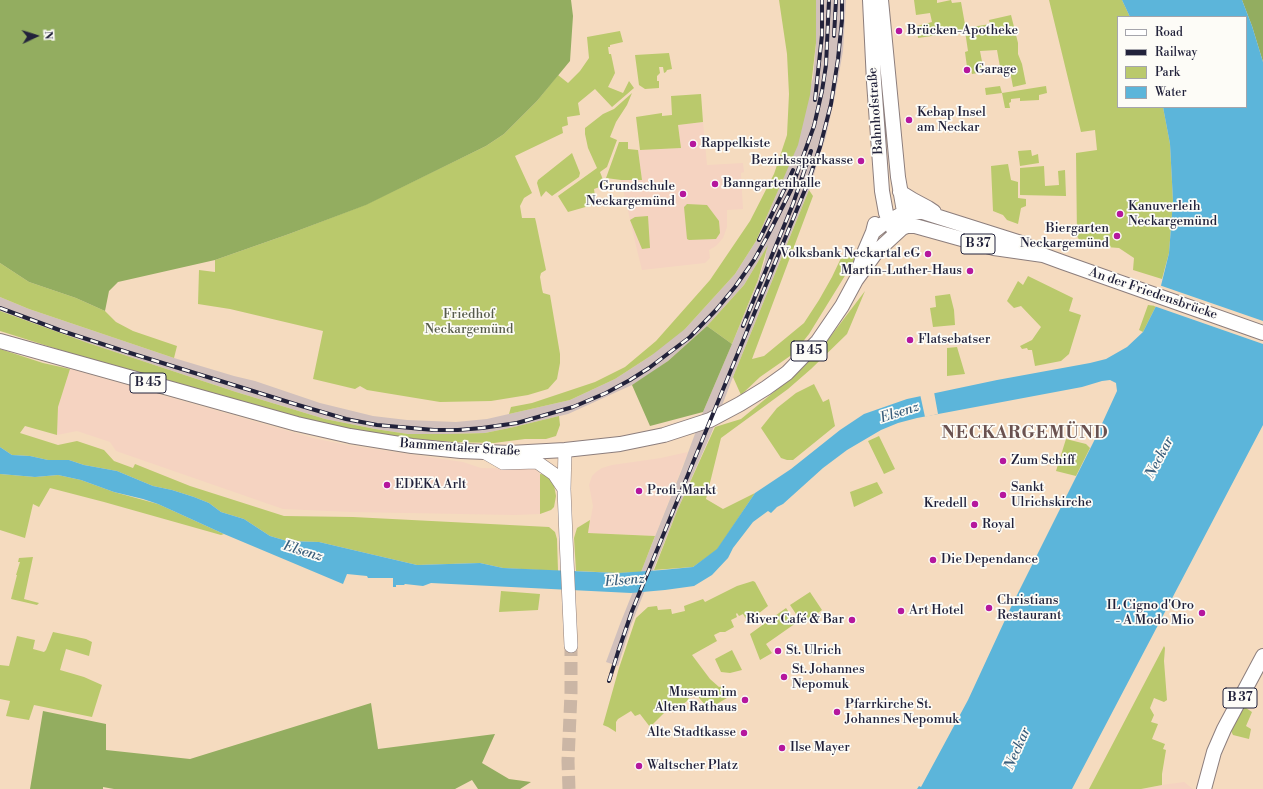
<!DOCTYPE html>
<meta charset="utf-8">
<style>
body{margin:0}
#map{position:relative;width:1263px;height:789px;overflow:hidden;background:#f5dbbf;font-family:"Libre Bodoni",serif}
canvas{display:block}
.legend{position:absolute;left:1117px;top:16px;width:130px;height:92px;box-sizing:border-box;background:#fdfcf7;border:1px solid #a5a5ac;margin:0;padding:5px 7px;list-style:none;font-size:12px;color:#22223b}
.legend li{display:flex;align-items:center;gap:8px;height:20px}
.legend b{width:20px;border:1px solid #a5a5ac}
.north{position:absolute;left:16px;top:16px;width:40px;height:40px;-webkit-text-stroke:3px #fdfcf7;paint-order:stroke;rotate:86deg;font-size:11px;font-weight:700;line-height:16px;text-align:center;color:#22223b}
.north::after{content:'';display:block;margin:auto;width:14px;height:18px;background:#22223b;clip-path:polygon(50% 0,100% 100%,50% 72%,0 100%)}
</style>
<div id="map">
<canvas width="1263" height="789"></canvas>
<ul class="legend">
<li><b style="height:5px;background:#fff"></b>Road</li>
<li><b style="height:5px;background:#22223b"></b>Railway</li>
<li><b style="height:11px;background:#bac96c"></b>Park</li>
<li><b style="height:11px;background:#5cb5da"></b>Water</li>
</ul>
<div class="north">N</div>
</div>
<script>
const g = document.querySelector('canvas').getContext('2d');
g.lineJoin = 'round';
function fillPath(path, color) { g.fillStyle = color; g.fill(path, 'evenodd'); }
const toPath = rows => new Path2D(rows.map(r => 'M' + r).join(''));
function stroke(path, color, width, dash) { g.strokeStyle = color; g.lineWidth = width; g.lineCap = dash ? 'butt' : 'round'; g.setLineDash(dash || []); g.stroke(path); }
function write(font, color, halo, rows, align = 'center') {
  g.font = font + ' "Libre Bodoni",serif'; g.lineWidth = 3.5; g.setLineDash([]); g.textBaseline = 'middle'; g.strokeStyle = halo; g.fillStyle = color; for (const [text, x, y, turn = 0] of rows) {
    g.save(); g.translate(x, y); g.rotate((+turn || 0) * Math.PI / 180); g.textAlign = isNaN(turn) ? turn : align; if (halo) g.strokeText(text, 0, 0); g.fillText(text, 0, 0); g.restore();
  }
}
const built = toPath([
 [703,122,707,165,743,163,744,172,741,173,743,209,727,210,727,227,723,238,716,246,709,250,710,258,705,263,642,270,637,250,621,180,642,180,638,150,681,148,678,125],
 [70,369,313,438,347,445,463,462,481,468,534,469,540,474,540,514,515,515,352,512,283,509,116,451,110,442,77,431,57,435,58,407],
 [688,452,655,536,588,533,593,506,589,485,592,476,596,472,602,468,612,465,661,458],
 [1184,782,1193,789,1141,789,1162,785]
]);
const industrial = toPath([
 [816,0,846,0,843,51,835,96,826,136,809,190,733,377,711,434,677,511,631,625,618,666,606,662,620,624,682,469,703,412,732,344,758,281,765,260,767,247,744,285,707,326,668,361,647,376,632,385,568,414,514,427,485,433,450,434,408,434,375,429,325,419,236,392,88,343,0,311,0,297,29,309,174,358,234,376,255,381,320,403,373,416,407,420,456,422,487,419,570,400,615,379,652,355,670,335,685,329,735,274,756,241,779,188,813,78,816,43]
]);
const green = toPath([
 [779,0,816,0,816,43,810,95,798,145,756,241,735,274,685,329,652,355,615,379,570,400,509,414,511,407,532,403,595,382,625,367,656,341,710,280,750,221,774,174,787,135,789,94,787,54],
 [914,0,937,0,937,3,951,0,952,3,961,2,966,30,972,27,990,24,989,20,1011,15,1018,43,1018,54,1022,64,1026,84,1013,87,1009,66,1000,67,997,50,980,51,984,72,972,74,971,67,967,67,965,52,968,51,965,31,918,38,917,26,932,22,930,13,916,15],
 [1049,0,1122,0,1130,17,1118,17,1118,107,1163,107,1170,144,1173,201,1169,253,1162,279,1133,270,1134,258,1119,248,1082,245,1077,236,1076,153,1097,150,1095,130,1081,132],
 [620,31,623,42,610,45,610,47,608,47,609,54,611,54,615,73,608,87,623,93,629,81,634,88,612,107,595,89,578,103,580,115,567,117,568,125,562,127,563,133,515,156,532,193,524,198,520,206,522,218,535,218,536,222,546,270,541,273,540,277,542,289,543,293,550,295,560,354,560,363,557,379,548,389,528,395,491,401,440,402,367,390,360,386,355,389,313,379,323,331,230,309,198,304,199,270,215,272,215,260,289,234,365,205,486,146,504,134,537,101,558,75,568,83,580,71,589,58,587,37],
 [669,53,672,69,667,70,666,72,664,73,663,67,659,67,660,73,657,76,657,81,659,81,659,88,645,89,639,85,635,55],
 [1000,86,1002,93,1046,86,1047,93,1039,95,1039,100,1020,101,1020,98,1011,99,1011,102,1009,103,1010,108,1005,108,1002,93,986,95,985,88],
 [632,93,627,105,616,122,610,137,617,140,607,167,600,172,605,185,594,189,596,204,568,212,558,196,597,168,588,148,585,134,585,128,603,114,614,109],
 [701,94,703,122,678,125,681,148,640,150,636,117,662,113,662,116,672,115,671,96],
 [619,142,628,142,628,149,638,150,642,180,621,180,606,178],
 [1031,150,1032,156,1038,154,1039,163,1020,166,1018,151],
 [572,153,580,173,579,177,552,196,546,191,541,197,537,183,538,180],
 [1008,164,1011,180,1018,182,1018,198,1026,199,1026,206,1021,208,1018,224,1007,220,1003,215,993,211,991,166],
 [1044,166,1045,186,1059,185,1058,171,1065,170,1066,196,1020,195,1020,168],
 [809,190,813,196,752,359,764,356,804,323,819,300,832,277,841,258,859,253,809,334,793,354,760,377,741,395,733,377],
 [687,204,707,205,719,221,720,233,716,239,689,240,687,239,684,207],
 [648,216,650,248,642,249,630,220,635,217],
 [768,245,758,280,732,344,707,326,744,285],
 [0,263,29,282,76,298,105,311,116,322,133,331,177,346,174,358,29,309,0,297],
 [1028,276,1073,298,1069,311,1081,315,1069,354,1061,361,1035,366,1032,350,1028,350,1027,348,1022,349,1020,346,1032,340,1041,327,1021,306,1014,308,1007,301,1018,281,1023,285],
 [865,291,847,334,811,369,788,389,721,438,706,499,723,509,755,493,717,550,693,567,654,570,677,511,715,427,741,419,780,387,821,349],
 [950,294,954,310,955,325,933,327,930,308,936,307,935,296],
 [1148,305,1156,306,1143,332,1139,330],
 [0,311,88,343,236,392,325,419,375,429,408,434,450,434,485,433,514,427,559,416,560,425,556,436,546,439,525,439,494,443,453,442,390,437,269,412,190,387,92,360,0,331],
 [957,347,965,374,947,376,947,348],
 [0,349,43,363,70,369,58,407,57,435,25,426,20,433,58,445,77,441,104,450,114,461,133,468,135,464,190,486,284,516,353,517,549,527,555,532,557,539,558,571,503,568,480,563,417,565,319,542,287,541,270,536,244,519,221,512,209,503,194,497,172,490,153,486,117,471,84,465,69,460,48,460,30,456,12,455,0,447],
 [814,384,823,402,829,399,835,426,793,460,787,460,781,458,761,428,777,408,796,393],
 [879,436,895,469,884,474,868,441],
 [1066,439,1086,444,1090,448,1076,476,1056,471],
 [0,474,35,477,58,475,81,480,114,492,158,504,224,534,221,535,104,502,50,488,39,507,33,504,25,538,0,530],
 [540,474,548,475,554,485,556,496,554,507,551,510,540,514],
 [877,482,883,493,854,507,850,492],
 [590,520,588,533,655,536,641,572,618,573,576,571,574,538,577,528],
 [33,557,24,599,39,603,37,605,11,599,17,575,16,575,20,562,18,562,19,558],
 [753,581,755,582,768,606,748,622,743,614,739,616,737,613,736,614,737,617,731,620,734,627,725,632,720,632,714,635,717,641,692,655,710,679,719,687,723,686,729,693,724,696,727,698,715,705,712,702,706,706,694,692,690,695,688,700,679,708,674,703,650,727,640,714,635,716,631,711,618,719,616,722,616,732,608,727,603,725,619,668,636,618,648,607,657,606,658,610,671,609,672,614,685,611,684,606,703,599,705,602,737,586],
 [501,591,540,594,538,610,499,612],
 [810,592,822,610,807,621,802,615,798,617,790,605],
 [786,608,796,623,766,644,772,653,760,660,750,634],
 [53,632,86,639,92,642,89,656,66,649,60,670,84,677,102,685,92,717,34,705,29,720,6,716,10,701,0,699,0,665,9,666,17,636,35,640,33,649,44,652,46,650],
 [1164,646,1165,648,1164,661,1167,700,1164,702,1154,698,1150,708,1154,715,1151,722,1158,724,1152,739,1165,744,1163,749,1166,750,1162,774,1162,785,1141,789,1089,789],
 [732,650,742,670,730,673,721,672,715,659],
 [1243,706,1252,712,1246,726,1251,729,1249,739,1233,735,1231,731]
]);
const forest = toPath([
 [0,0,571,0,573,16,570,61,537,101,504,134,486,146,366,205,289,234,215,260,118,282,109,291,105,311,76,298,29,282,0,263],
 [1242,0,1263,0,1263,62,1252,26],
 [707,326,732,344,703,412,650,426,632,385,668,361],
 [371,703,378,749,495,734,482,763,509,779,531,782,520,789,478,789,472,780,455,789,114,789,103,787,103,789,30,789,43,711,106,724,106,750,190,759]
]);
const water = toPath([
 [1122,0,1242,0,1252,26,1263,62,1263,425,1072,789,917,789,919,786,921,787,968,700,1011,607,1094,441,1117,391,1116,383,1110,380,1102,381,1082,387,917,418,898,423,881,430,847,450,823,468,783,504,777,507,771,513,768,511,753,522,733,548,728,558,712,575,694,586,665,590,631,593,431,583,423,586,405,584,404,585,396,585,396,587,393,587,393,578,368,578,367,576,347,574,343,584,224,534,158,504,143,499,114,492,81,480,58,475,35,477,0,474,0,447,12,455,30,456,48,460,69,460,84,465,117,471,153,486,172,490,194,497,209,503,221,512,244,519,270,536,287,541,319,542,417,565,480,563,503,568,618,573,662,570,693,567,717,549,755,493,791,469,840,430,864,414,907,399,997,380,1090,363,1106,359,1127,347,1143,332,1156,306,1169,253,1173,201,1170,144,1163,107,1246,107,1246,17,1130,17]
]);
const pier = toPath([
 [1159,285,1263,321,1263,344,1154,306],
 [934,392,938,414,925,417,920,394]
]);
const secondaryTunnel = toPath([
 [569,789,568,761,571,693,571,646]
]);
const secondary = toPath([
 [565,450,564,489,566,538,571,646],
 [484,452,503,463,537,462,554,474,564,489]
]);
const primary = toPath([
 [870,0,874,82,882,191,886,213,893,229],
 [881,0,898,177,906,223],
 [900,192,913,200,928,208,934,212],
 [873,232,883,224,900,215,913,212,923,212,1024,244,1043,255,1062,262,1263,333],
 [859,270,864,253,873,232,875,224],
 [0,341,297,424,350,436,412,446,461,451,510,453,565,450,620,444,664,435,710,420,740,404,766,388,787,373,818,341,842,306,856,280,877,251,902,228,907,226,915,226,994,248,1043,255],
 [1204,789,1214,752,1224,729,1263,656]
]);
const rail = toPath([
 [834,36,836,0],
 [815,100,822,35,822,0],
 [759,240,785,188,793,170],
 [0,308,62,331,127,352,298,405,346,419,377,425,434,430,458,430,482,428,517,423,573,407,606,393,630,380,649,368,690,337,716,310,735,287,754,260,767,237,791,190,814,126,822,91,826,65,829,0],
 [743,326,793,204,811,151],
 [609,681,618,652,632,611,807,185,820,147,831,104,838,59,842,20,842,0]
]);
const markers = [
 [899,31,4,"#b5179e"],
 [967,70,4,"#b5179e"],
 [909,120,4,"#b5179e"],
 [693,144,4,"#b5179e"],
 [861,161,4,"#b5179e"],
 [715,184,4,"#b5179e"],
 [683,194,4,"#b5179e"],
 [1120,214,4,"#b5179e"],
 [1117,236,4,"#b5179e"],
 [928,254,4,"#b5179e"],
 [970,271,4,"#b5179e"],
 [910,340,4,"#b5179e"],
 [1003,461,4,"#b5179e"],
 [387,485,4,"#b5179e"],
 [639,491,4,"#b5179e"],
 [1003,495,4,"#b5179e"],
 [975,504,4,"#b5179e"],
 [974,525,4,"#b5179e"],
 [933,560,4,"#b5179e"],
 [989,608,4,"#b5179e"],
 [901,611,4,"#b5179e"],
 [1202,613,4,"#b5179e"],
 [852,620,4,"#b5179e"],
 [778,651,4,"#b5179e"],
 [784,677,4,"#b5179e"],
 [745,700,4,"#b5179e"],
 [837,712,4,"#b5179e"],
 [744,733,4,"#b5179e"],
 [782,748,4,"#b5179e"],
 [639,766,4,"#b5179e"]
];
const shields = [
 [978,244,34],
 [809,351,36],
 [148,383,36],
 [1240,698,34]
];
const shieldNames = [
 ["B 37",978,244],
 ["B 45",809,351],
 ["B 45",148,383],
 ["B 37",1240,698]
];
const poiNames = [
 ["Brücken-Apotheke",907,31],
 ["Garage",975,70],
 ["Kebap Insel",917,113],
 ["am Neckar",917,128],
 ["Rappelkiste",701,144],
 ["Bezirkssparkasse",853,161,"right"],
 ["Banngartenhalle",723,184],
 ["Grundschule",675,187,"right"],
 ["Neckargemünd",675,202,"right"],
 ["Kanuverleih",1128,207],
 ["Neckargemünd",1128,222],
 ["Biergarten",1109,229,"right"],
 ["Neckargemünd",1109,244,"right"],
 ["Volksbank Neckartal eG",920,254,"right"],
 ["Martin-Luther-Haus",962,271,"right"],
 ["Flatsebatser",918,340],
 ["Zum Schiff",1011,461],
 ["EDEKA Arlt",395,485],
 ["Sankt",1011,488],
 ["Ulrichskirche",1011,503],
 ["Profi-Markt",647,491],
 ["Kredell",967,504,"right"],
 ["Royal",982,525],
 ["Die Dependance",941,560],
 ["Christians",997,601],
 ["Restaurant",997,616],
 ["IL Cigno d'Oro",1194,606,"right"],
 ["- A Modo Mio",1194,621,"right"],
 ["Art Hotel",909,611],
 ["River Café & Bar",844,620,"right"],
 ["St. Ulrich",786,651],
 ["St. Johannes",792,670],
 ["Nepomuk",792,685],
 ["Museum im",737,693,"right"],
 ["Alten Rathaus",737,708,"right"],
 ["Pfarrkirche St.",845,705],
 ["Johannes Nepomuk",845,720],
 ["Alte Stadtkasse",736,733,"right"],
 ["Ilse Mayer",790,748],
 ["Waltscher Platz",647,766]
];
const streetNames = [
 ["Bahnhofstraße",876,111,-94],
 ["An der Friedensbrücke",1153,294,19],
 ["Bammentaler Straße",460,448,4]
];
const parkNames = [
 ["Friedhof",469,315],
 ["Neckargemünd",469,330]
];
const waterNames = [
 ["Elsenz",900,413,-18],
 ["Neckar",1160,458,-62],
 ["Elsenz",303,552,17],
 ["Elsenz",625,581,-5],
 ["Neckar",1018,749,-66]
];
const districtNames = [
 ["NECKARGEMÜND",1025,434]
];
fillPath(built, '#f5d3c1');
fillPath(industrial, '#d1c0bc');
fillPath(green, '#bac96c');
fillPath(forest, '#93ad60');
fillPath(water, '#5cb5da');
fillPath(pier, '#f5dbbf');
stroke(secondaryTunnel, '#cbb6a5', 13, [13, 6]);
stroke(secondary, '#8c7e7d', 14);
stroke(primary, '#8c7e7d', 16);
stroke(secondary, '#fff', 13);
stroke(primary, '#fff', 14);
stroke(rail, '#22223b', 4);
stroke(rail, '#fdfcf7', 2.5, [8]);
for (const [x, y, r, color] of markers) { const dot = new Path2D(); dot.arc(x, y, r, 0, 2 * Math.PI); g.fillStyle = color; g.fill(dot); stroke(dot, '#fdfcf7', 1.5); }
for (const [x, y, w] of shields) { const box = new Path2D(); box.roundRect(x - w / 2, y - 10, w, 20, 3); g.fillStyle = '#fdfcf7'; g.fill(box); stroke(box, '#22223b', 1); }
write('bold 12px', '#22223b', null, shieldNames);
write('13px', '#22223b', '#fdfcf7', poiNames, 'left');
write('13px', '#22223b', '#fdfcf7', streetNames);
write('13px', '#575c4c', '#fdfcf7', parkNames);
write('italic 14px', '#395d7b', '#fdfcf7', waterNames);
g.letterSpacing = '1px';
write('bold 17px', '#6a5250', '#fdfcf7', districtNames);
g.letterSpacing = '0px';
</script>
